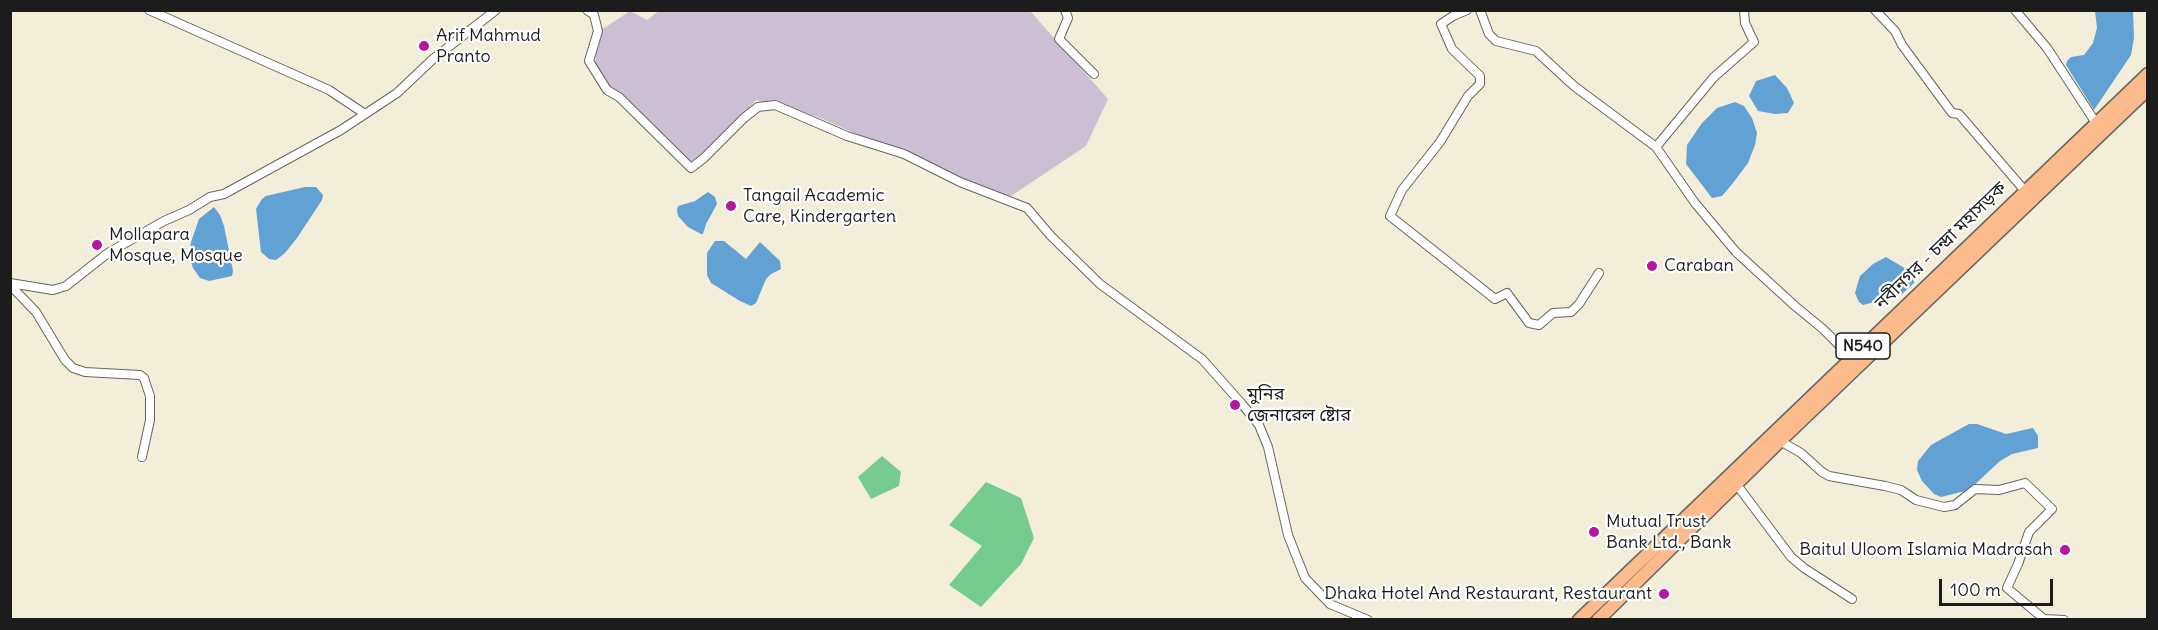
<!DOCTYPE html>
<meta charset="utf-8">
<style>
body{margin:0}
#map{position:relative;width:2158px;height:630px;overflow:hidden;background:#f2eeda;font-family:Delius,sans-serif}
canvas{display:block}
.frame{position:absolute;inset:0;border:12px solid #1c1c1c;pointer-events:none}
.scale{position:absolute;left:1939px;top:579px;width:114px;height:27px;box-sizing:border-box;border:3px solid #1c1c1c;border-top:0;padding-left:8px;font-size:18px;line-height:21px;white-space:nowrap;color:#1c1c1c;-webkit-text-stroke:4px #fff;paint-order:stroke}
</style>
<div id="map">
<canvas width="2158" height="630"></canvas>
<div class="frame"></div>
<div class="scale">100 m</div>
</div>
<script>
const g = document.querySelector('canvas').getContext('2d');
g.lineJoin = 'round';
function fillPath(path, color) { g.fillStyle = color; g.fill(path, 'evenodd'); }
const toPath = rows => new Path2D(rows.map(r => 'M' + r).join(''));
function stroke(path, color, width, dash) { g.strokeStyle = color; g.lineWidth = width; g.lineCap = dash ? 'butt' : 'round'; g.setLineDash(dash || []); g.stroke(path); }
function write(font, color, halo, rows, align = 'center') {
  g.font = font + ' Delius,"Noto Sans Bengali",sans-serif'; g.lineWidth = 4.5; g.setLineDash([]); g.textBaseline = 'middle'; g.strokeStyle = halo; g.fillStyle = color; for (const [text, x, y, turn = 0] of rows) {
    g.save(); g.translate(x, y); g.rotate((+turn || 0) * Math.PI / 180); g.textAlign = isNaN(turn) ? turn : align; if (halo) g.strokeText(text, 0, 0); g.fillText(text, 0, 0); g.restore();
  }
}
const industrial = toPath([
 [660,10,1030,11,1108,99,1086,146,1008,198,815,116,756,100,714,149,691,165,621,102,595,65,598,32,630,11,647,20]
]);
const green = toPath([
 [882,456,901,472,899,486,871,499,858,477],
 [986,482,1021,498,1034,538,1021,564,981,607,949,585,982,546,949,525]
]);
const water = toPath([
 [2095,11,2133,11,2134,38,2131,55,2094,110,2066,65,2067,61,2071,57,2084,55,2093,43,2097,28],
 [1775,75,1787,88,1794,103,1788,113,1775,114,1758,111,1749,96,1756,81],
 [1735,102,1744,106,1752,118,1757,133,1755,145,1748,163,1733,183,1722,196,1712,198,1686,164,1687,145,1702,123,1717,108],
 [305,187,316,187,323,195,322,200,297,238,285,253,276,260,269,259,261,252,256,209,262,199,266,196],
 [708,192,715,197,717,204,706,224,703,234,701,234,688,227,678,216,677,210,678,206,695,201],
 [214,207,220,215,224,226,233,271,232,276,209,281,200,278,193,268,189,256,191,242,199,219],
 [715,241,724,241,746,259,760,242,780,261,781,269,771,274,766,279,756,303,751,306,740,301,711,283,707,275,707,253],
 [1886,257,1913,273,1914,283,1901,295,1863,305,1859,302,1855,293,1860,276,1873,264],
 [1969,424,1977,424,2006,434,2033,428,2038,436,2038,448,2012,454,2000,461,1969,490,1941,497,1934,494,1922,481,1917,470,1918,461,1931,445]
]);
const minor = toPath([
 [149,10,329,90,365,114],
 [587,10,594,15,598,31,589,61,607,90,619,97,691,168,704,158,744,118,758,107,775,105,847,136,904,154,960,182,1027,208,1051,236,1100,284,1202,359,1242,404,1259,425,1268,447,1288,535,1305,578,1330,604,1368,620],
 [1065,10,1068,18,1059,39,1094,74],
 [1467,10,1453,16,1441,24,1452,49,1480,76,1480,84,1468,96,1440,142,1402,190,1390,216,1495,299,1507,293,1529,323,1539,325,1553,313,1571,312,1579,304,1599,273],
 [1480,10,1489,34,1496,41,1536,51,1574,86,1656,147,1695,203,1736,252,1795,306,1823,329,1851,357],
 [1875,10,1895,31,1902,45,1952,113,1959,114,2025,191],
 [2015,10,2047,48,2096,123],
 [1656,147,1714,77,1754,42,1745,23,1744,10],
 [10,283,53,290,66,286,108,253,164,221,189,210,210,197,224,194,341,130,397,93,433,59,496,10],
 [10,285,36,312,65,360,73,368,85,372,140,375,144,378,150,396,150,420,142,457],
 [1780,441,1801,453,1822,472,1829,476,1885,486,1901,490,1916,500,1944,507,1955,505,1975,489,1999,490,2025,483,2052,509,2029,532,2018,564,2007,588,2044,619,2064,620],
 [1737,485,1791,557,1804,568,1852,599]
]);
const trunk = toPath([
 [1579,620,2148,74],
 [1598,620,1780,441,2148,89]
]);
const markers = [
 [424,46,6,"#b5179e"],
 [731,206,6,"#b5179e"],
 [97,245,6,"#b5179e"],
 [1652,266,6,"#b5179e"],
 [1235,405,6,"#b5179e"],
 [1594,532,6,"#b5179e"],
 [2065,550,6,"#b5179e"],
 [1664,594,6,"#b5179e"]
];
const shields = [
 [1863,346,54]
];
const shieldNames = [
 ["N540",1863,346]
];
const poiNames = [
 ["Arif Mahmud",436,36],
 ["Pranto",436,57],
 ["Tangail Academic",743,196],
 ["Care, Kindergarten",743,217],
 ["Mollapara",109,235],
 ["Mosque, Mosque",109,256],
 ["Caraban",1664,266],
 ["মুনির",1247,395],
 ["জেনারেল ষ্টোর",1247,416],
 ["Mutual Trust",1606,522],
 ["Bank Ltd., Bank",1606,543],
 ["Baitul Uloom Islamia Madrasah",2053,550,"right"],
 ["Dhaka Hotel And Restaurant, Restaurant",1652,594,"right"]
];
const streetNames = [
 ["নবীনগর - চন্দ্রা মহাসড়ক",1941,246,-44]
];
fillPath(industrial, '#ccbed3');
fillPath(green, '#76cc90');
fillPath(water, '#62a1d4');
stroke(minor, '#67665e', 10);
stroke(trunk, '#67665e', 15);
stroke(minor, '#fff', 8);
stroke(trunk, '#fbbb8d', 12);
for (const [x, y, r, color] of markers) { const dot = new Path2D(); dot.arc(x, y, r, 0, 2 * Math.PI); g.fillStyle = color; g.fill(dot); stroke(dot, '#fff', 2); }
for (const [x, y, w] of shields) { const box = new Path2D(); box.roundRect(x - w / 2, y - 13, w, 26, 4.5); g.fillStyle = '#fff'; g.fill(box); stroke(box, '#1c1c1c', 1.5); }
write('bold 16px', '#1c1c1c', null, shieldNames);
write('18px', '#1c1c1c', '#fff', poiNames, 'left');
write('18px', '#1c1c1c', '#fff', streetNames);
</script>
